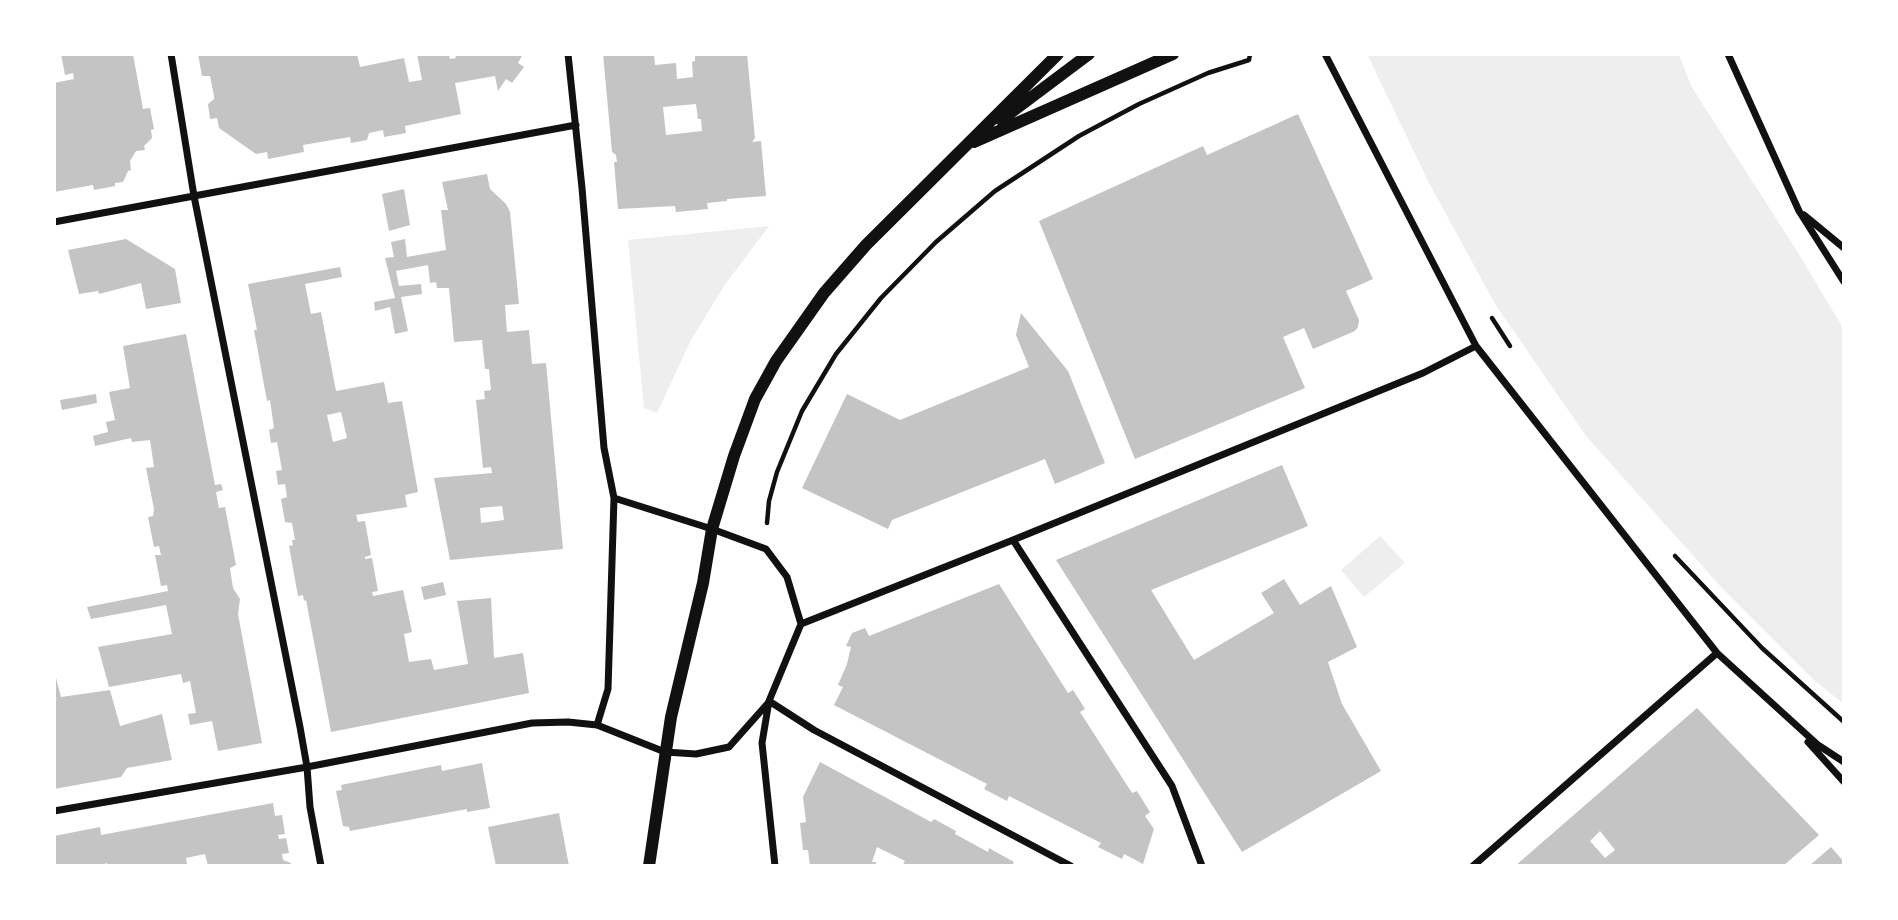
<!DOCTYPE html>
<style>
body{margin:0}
#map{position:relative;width:1898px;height:920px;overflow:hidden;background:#fff;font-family:"Alegreya Sans",sans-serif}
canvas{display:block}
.frame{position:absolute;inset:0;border:56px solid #fff;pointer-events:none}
</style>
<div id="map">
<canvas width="1898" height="920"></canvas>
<div class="frame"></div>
</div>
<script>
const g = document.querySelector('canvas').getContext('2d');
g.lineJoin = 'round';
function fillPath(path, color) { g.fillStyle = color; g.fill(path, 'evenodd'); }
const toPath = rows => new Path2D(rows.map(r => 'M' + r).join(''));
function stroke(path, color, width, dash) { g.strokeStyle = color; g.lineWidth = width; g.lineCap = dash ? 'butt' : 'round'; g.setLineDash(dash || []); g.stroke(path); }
const green = toPath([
 [1367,54,1679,54,1691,86,1797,251,1844,330,1844,704,1815,681,1722,588,1586,436,1495,304,1428,181],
 [769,226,724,286,691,340,657,413,644,408,628,240],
 [1380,536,1405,563,1364,597,1341,570]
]);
const building = toPath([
 [61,54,133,54,143,109,150,108,154,129,151,130,152,138,144,146,145,150,136,151,130,161,131,170,128,171,123,182,115,183,115,186,94,190,93,185,54,192,54,83,74,79,73,73,65,75],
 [198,54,357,54,360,67,404,58,409,82,422,80,417,54,449,54,450,59,456,58,455,54,523,54,518,63,524,67,512,83,506,79,498,91,495,76,455,83,461,114,405,126,406,133,384,137,383,130,369,133,367,140,351,143,350,137,303,145,304,152,268,159,267,152,256,154,219,128,217,118,210,119,208,104,214,99,214,96,210,76,202,76],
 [603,54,654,54,655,65,676,63,677,79,693,77,692,62,695,61,695,54,747,54,755,138,752,142,761,141,766,196,727,199,727,201,707,203,708,209,676,212,675,206,618,209,614,162,617,162,616,155,612,152],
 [696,104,698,119,701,119,702,131,666,135,663,107],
 [1298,114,1373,279,1346,291,1359,320,1358,327,1355,331,1313,349,1304,328,1283,337,1305,388,1135,459,1039,221,1203,146,1207,155],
 [487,174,490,189,506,204,510,212,519,304,505,305,507,332,529,330,532,364,546,363,563,549,450,560,434,478,492,473,491,467,483,468,476,400,485,399,484,391,491,390,489,369,485,369,482,340,454,342,449,288,437,288,436,282,430,283,428,265,396,271,399,286,421,284,422,294,401,297,408,331,395,334,390,307,375,311,374,302,395,298,385,258,394,257,391,242,405,239,407,257,446,250,441,210,448,210,442,182],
 [502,506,504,520,481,523,480,508],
 [404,189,410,225,389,231,382,194],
 [126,239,175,269,181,303,146,309,141,283,99,294,98,291,79,294,68,250],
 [340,267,342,277,305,284,311,314,321,312,336,391,384,382,388,403,402,401,418,492,405,495,407,507,356,515,358,522,365,521,371,555,365,557,365,559,372,558,378,591,372,592,373,596,403,590,412,632,404,634,409,662,431,659,434,670,468,664,457,601,491,598,494,658,523,653,529,693,331,732,306,600,304,601,303,595,298,596,289,546,293,545,292,540,295,540,292,523,285,522,281,499,287,497,285,484,278,485,276,471,282,470,277,442,271,443,269,430,274,428,270,400,267,401,254,330,257,330,248,284],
 [341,412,347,438,333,442,327,415],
 [1021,313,1068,371,1105,463,1055,484,1045,459,892,520,888,529,802,488,847,394,900,420,1029,367,1016,335],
 [186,334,215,485,221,484,223,490,216,492,219,508,225,507,236,565,230,568,233,588,240,599,238,614,262,743,218,751,212,721,190,725,188,714,196,713,190,681,183,683,181,674,109,687,98,647,172,634,166,605,91,619,87,607,168,591,167,585,161,586,155,555,161,555,159,546,154,547,148,517,153,516,154,509,146,468,154,467,150,440,132,442,131,438,95,446,93,436,108,432,106,422,115,420,109,392,130,388,123,346],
 [96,394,97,403,62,410,60,400],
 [1282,465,1308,526,1151,590,1194,660,1274,613,1261,593,1284,579,1300,605,1331,586,1357,647,1328,662,1342,704,1381,771,1242,852,1056,560],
 [443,582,446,595,424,600,421,587],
 [999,584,1068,693,1073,690,1085,709,1080,712,1132,793,1137,791,1150,812,1145,816,1154,829,1143,864,1124,854,1122,859,1098,847,1101,843,1009,796,1007,801,984,789,987,784,834,705,843,687,838,685,847,664,851,647,846,646,852,633,865,628,869,636],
 [54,670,61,697,110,690,120,726,162,714,172,760,127,768,121,777,54,789],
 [1697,708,1819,835,1783,866,1515,866],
 [1600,831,1615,850,1605,858,1590,841],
 [820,762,931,822,934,819,956,831,955,834,988,852,989,848,1014,862,1012,866,902,866,905,861,877,847,872,862,876,862,876,866,810,866,808,850,803,850,800,823,806,822,803,797],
 [482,763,490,808,467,812,467,809,350,831,349,827,343,826,336,791,342,790,341,785,441,765,442,771],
 [273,803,275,816,282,815,285,834,278,835,279,839,286,838,289,853,282,854,283,860,291,863,291,866,208,866,205,854,186,858,187,864,179,866,107,866,107,863,98,866,54,866,54,836,100,827,101,835],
 [559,813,569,866,496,866,488,827],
 [1831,847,1844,862,1844,866,1809,866]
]);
const path = toPath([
 [1492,318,1510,346],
 [767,523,769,501,777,472,802,411,836,354,881,298,936,242,995,191,1079,136,1139,104,1208,73,1249,60,1250,54],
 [1675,556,1762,648,1844,722]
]);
const minor = toPath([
 [171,54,194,196,300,727,307,767,310,807,321,866],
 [568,54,582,188,604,448,614,498,712,529,766,549,787,577,801,624,769,701,762,743,775,866],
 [1325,54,1476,346,1717,653,1818,745,1844,762],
 [1728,54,1799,211,1844,282],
 [1804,215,1844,248],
 [54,222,576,125],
 [1013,540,1172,786,1202,866],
 [801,624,1013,540,1423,373,1476,346],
 [769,701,814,730,1071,866],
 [597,725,608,689,614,498],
 [1808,742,1844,782],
 [54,811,307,767,532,723,568,722,597,725,665,752,696,754,729,747,769,702],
 [1473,866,1717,653]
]);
const tertiary = toPath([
 [1001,120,1089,54],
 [974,142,1173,54],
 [649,866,671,717,703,583,712,529,734,456,755,399,776,361,824,293,866,245,1058,54]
]);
fillPath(green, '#eee');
fillPath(building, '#c4c4c4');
stroke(path, '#111', 4.5);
stroke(minor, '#111', 7);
stroke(tertiary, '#111', 12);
</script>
